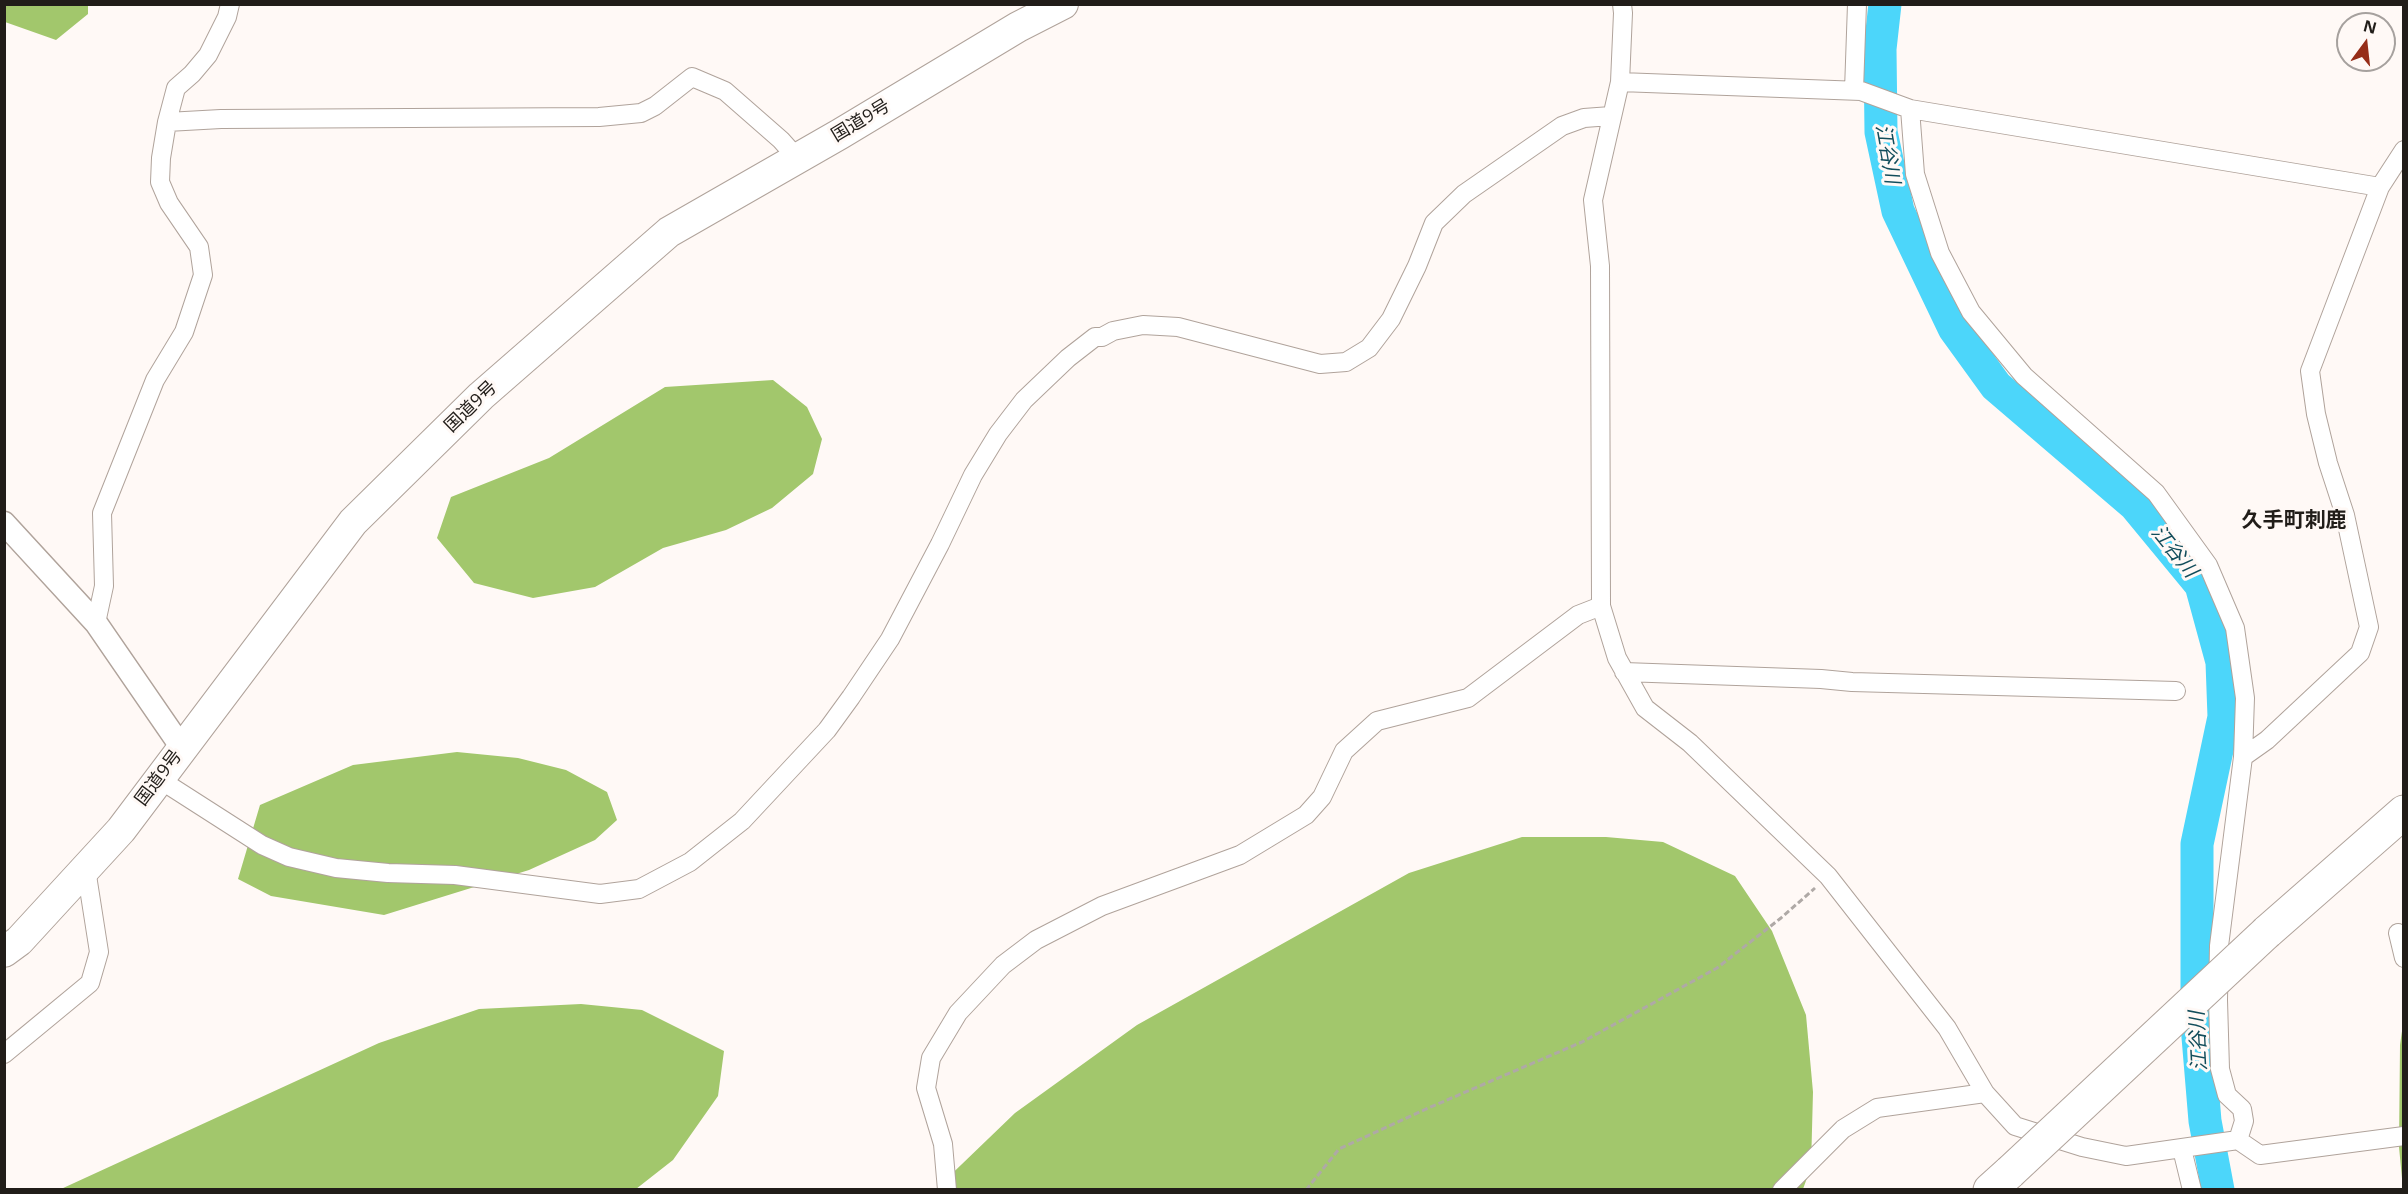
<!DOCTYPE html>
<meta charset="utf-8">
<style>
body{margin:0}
#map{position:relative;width:2408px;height:1194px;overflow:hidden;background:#fff9f6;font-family:"Open Sans",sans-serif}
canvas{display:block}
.frame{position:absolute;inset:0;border:6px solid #211d19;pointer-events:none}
.north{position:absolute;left:2336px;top:12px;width:60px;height:60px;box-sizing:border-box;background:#fff9f6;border:2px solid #a6a19e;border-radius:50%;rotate:15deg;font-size:16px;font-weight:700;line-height:24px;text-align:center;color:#211d19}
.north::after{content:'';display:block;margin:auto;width:21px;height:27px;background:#962d18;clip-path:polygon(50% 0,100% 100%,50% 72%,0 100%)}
</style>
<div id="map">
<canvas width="2408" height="1194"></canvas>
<div class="frame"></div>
<div class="north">N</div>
</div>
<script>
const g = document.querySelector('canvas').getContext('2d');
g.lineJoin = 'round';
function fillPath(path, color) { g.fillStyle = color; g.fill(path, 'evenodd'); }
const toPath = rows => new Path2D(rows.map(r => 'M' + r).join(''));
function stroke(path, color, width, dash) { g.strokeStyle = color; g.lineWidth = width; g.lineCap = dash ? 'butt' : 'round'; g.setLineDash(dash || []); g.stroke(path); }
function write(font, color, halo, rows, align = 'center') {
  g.font = font + ' "Open Sans","Noto Sans JP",sans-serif'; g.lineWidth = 6; g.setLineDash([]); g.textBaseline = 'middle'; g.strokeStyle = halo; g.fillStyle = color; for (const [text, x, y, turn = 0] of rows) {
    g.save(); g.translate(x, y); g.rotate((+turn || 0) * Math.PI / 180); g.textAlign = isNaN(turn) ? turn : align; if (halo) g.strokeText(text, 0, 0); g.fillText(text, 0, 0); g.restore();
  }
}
const forest = toPath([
 [4,5,5,4,88,5,88,14,56,40,5,22],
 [773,380,807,407,822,439,813,474,772,508,726,530,663,548,595,587,533,598,474,583,437,538,451,497,549,458,665,387],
 [457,752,518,758,566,770,607,792,617,820,595,840,529,870,384,915,271,896,238,879,260,805,353,765],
 [1522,837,1606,837,1663,842,1735,876,1772,931,1806,1015,1813,1092,1811,1167,1803,1189,935,1190,1015,1113,1137,1025,1409,873],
 [581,1004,642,1010,724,1051,718,1096,673,1160,636,1189,61,1189,379,1043,479,1009],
 [2403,1024,2403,1189,2399,1147,2400,1045]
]);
const river = toPath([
 [1885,4,1880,49,1881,132,1898,211,1954,328,1996,386,2135,505,2201,585,2222,662,2224,717,2197,844,2197,1025,2205,1121,2218,1190]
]);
const path = toPath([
 [1306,1190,1339,1149,1426,1109,1582,1042,1717,968,1781,918,1815,888]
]);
const minor = toPath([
 [1622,4,1623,13,1620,82,1593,200,1600,266,1601,606,1617,658,1645,708,1690,743,1828,876,1947,1028,1985,1093,2015,1126,2082,1147,2126,1156,2238,1140,2260,1155,2404,1136],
 [1620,82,1861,91,1910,109,2380,187],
 [1854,90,1857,4],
 [1910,109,1915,174,1940,253,1971,312,2024,376,2156,493,2208,565,2235,628,2245,698,2243,757,2219,946,2218,1000,2220,1069,2227,1095,2242,1109,2244,1121,2238,1140],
 [167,122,221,119,599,117,641,113,655,106,692,77,725,91,781,140,797,158],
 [96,623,104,586,102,513,155,380,184,332,203,275,199,247,169,203,160,182,161,158,167,122,176,88,192,74,208,55,227,17,230,4],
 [1624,672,1821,679,1852,682,2176,691],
 [2243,757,2267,740,2360,653,2369,627,2345,515,2328,463,2316,414,2310,371,2380,187,2404,150],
 [159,779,262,845,289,857,336,868,388,873,455,875,600,894,639,889,690,862,742,821,827,730,851,697,890,639,940,544,973,475,998,434,1024,400,1068,358,1095,337,1102,337,1113,331,1143,325,1178,327,1320,364,1346,362,1369,348,1391,319,1417,266,1434,223,1464,194,1562,126,1584,118,1611,116],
 [2398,933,2404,958],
 [4,1054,90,983,99,952,86,869],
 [2182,1149,2192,1190],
 [947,1190,943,1144,926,1088,931,1058,958,1013,1003,965,1036,940,1102,906,1240,855,1306,815,1322,797,1344,751,1377,721,1468,698,1578,615,1601,606],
 [1782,1190,1843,1129,1877,1108,1985,1093]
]);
const tertiary = toPath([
 [4,523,96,623,182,748]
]);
const trunk = toPath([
 [4,952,19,941,121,830,353,522,481,396,669,232,840,134,1018,27,1063,4]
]);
const motorway = toPath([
 [2267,932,2404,812],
 [1990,1190,2010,1172]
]);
const motorwayBridge = toPath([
 [2010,1172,2267,932]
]);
const streetNames = [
 ["国道9号",861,121,-31],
 ["国道9号",471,407,-44],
 ["国道9号",159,778,-53]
];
const waterNames = [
 ["江谷川",1887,154,80],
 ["江谷川",2174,552,51],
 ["江谷川",2199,1041,-93]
];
const quarterNames = [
 ["久手町刺鹿",2294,521]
];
fillPath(forest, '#a2c76c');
stroke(river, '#4cd6fa', 33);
stroke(minor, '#b0a39b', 20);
stroke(tertiary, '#b0a39b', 25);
stroke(trunk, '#b0a39b', 32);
stroke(motorway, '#b0a39b', 35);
stroke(path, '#afa9a6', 3, [6, 3]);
stroke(minor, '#fff', 18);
stroke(tertiary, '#fff', 22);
stroke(trunk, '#fff', 30);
stroke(motorway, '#fff', 33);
stroke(motorwayBridge, '#b0a39b', 35, []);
stroke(motorwayBridge, '#fff', 33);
write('18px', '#211d19', '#fff9f6', streetNames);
write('italic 20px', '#124d5b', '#fff9f6', waterNames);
write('bold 21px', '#211d19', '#fff9f6', quarterNames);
</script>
